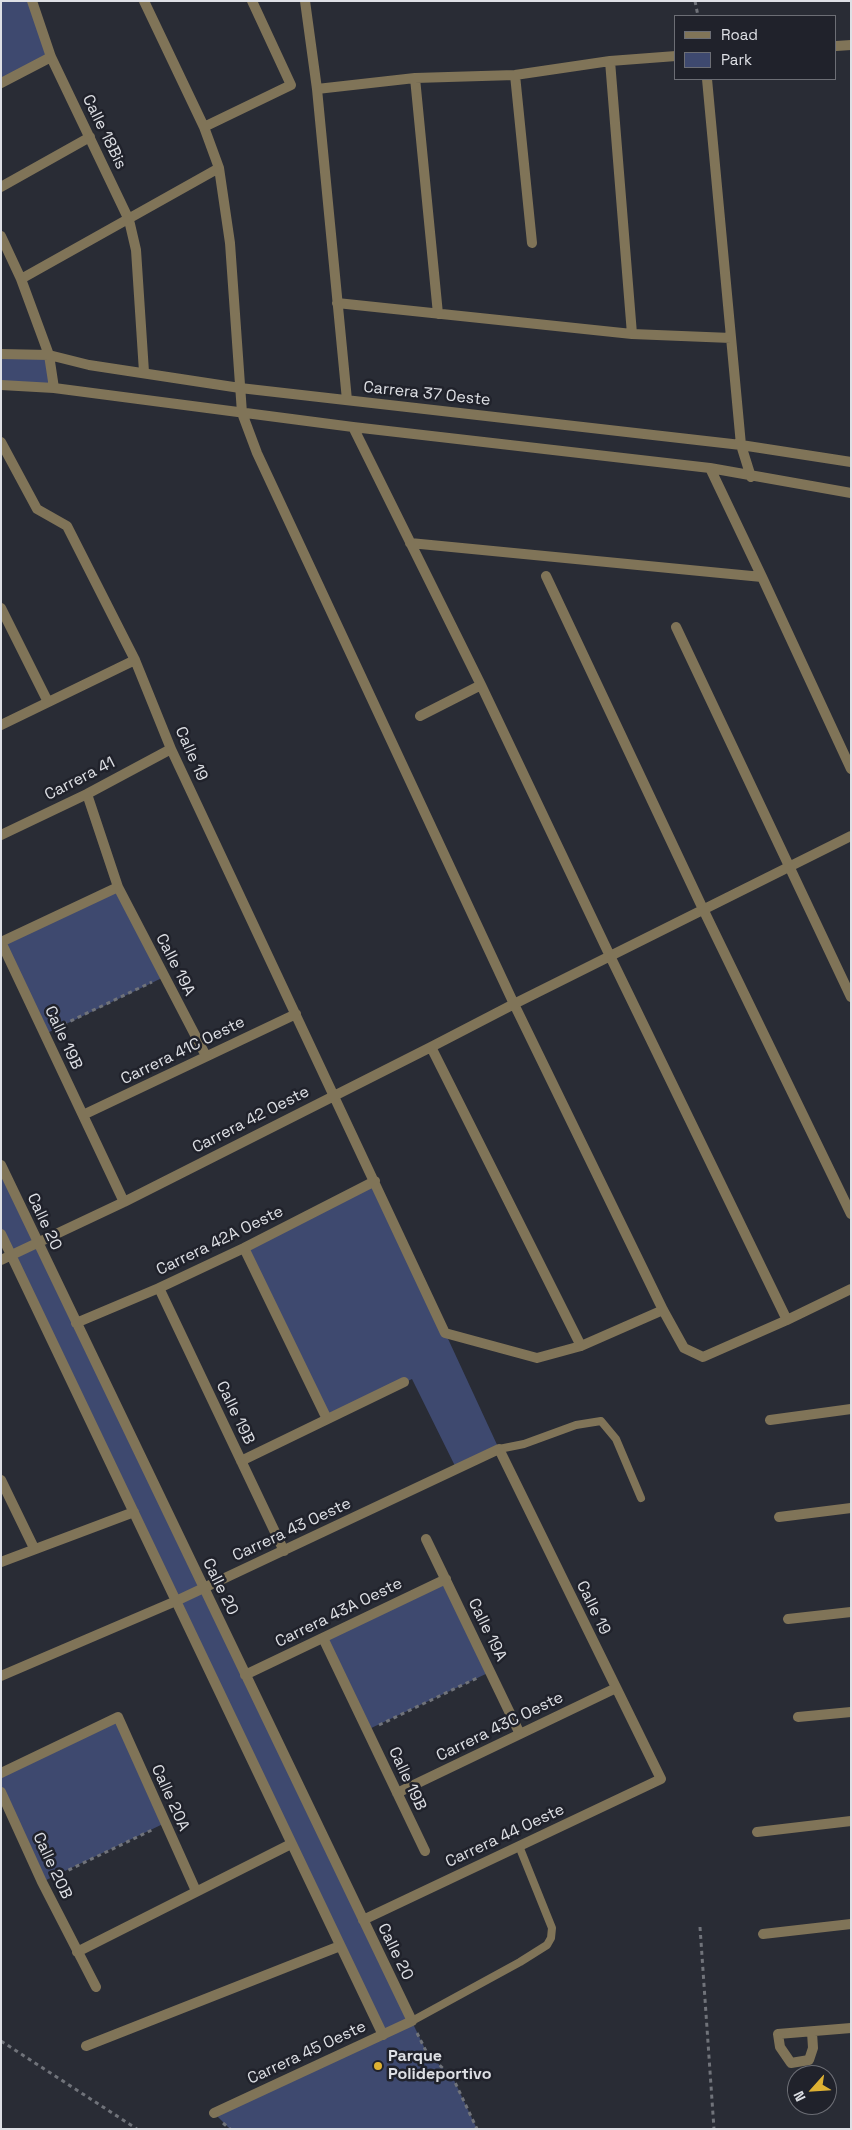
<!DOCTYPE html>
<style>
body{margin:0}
#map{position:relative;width:852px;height:2130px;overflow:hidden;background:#292c35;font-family:"Space Grotesk",sans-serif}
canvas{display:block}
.frame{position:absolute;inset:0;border:2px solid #dee0e5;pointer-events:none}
.legend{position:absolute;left:674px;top:15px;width:162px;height:65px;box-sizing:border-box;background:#20222b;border:1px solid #6c6e75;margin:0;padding:6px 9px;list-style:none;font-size:15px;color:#dee0e5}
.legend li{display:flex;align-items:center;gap:10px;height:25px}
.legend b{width:25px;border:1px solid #6c6e75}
.north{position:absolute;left:787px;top:2065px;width:50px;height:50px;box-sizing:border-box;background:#20222b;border:1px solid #6c6e75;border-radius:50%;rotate:244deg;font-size:14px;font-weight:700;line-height:20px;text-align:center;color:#dee0e5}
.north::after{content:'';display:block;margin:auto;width:18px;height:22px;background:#deb133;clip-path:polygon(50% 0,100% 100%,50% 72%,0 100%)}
</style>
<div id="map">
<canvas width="852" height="2130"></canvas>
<div class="frame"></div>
<ul class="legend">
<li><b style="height:6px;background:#807458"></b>Road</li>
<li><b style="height:14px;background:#3e496f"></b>Park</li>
</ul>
<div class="north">N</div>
</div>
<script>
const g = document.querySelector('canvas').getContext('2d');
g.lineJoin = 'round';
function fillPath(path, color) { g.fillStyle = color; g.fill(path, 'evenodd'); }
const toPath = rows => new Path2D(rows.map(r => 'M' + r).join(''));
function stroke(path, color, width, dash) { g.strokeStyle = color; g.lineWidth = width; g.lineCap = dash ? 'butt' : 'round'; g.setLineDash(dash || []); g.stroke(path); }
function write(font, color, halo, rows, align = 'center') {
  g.font = font + ' "Space Grotesk",sans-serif'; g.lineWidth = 5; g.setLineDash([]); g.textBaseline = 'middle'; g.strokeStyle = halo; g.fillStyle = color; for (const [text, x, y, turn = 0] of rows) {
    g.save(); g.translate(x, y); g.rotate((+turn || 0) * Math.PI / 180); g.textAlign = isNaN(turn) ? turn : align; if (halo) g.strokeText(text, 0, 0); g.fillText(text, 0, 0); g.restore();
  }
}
const green = toPath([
 [1,1,32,1,51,57,1,83],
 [1,354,49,355,54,388,1,385],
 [118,887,164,977,45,1034,1,942],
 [1,1165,427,2053,453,2078,477,2129,230,2129,214,2113,383,2035,1,1234],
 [375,1181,499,1449,457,1470,412,1379,327,1419,244,1248],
 [446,1579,490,1672,367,1730,323,1638],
 [118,1717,165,1823,42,1882,1,1792,1,1773]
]);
const path = toPath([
 [695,1,698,16],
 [56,1028,152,982],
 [379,1725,477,1678],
 [54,1877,154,1829],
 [700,1927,714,2129],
 [417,2033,427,2053,453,2078,477,2129],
 [1,2041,137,2129],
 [223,2123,230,2129]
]);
const service = toPath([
 [499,1449,524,1444,576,1425,601,1421,616,1439,641,1498],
 [412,2021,520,1962,547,1945,551,1938,552,1928,519,1846]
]);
const minor = toPath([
 [32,1,51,57,129,220,136,250,144,372],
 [144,1,204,127,219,168,230,243,242,413,257,453,514,1004,663,1310,684,1348,703,1357,787,1320,851,1289],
 [305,1,317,89,347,400],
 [836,46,851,45],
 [610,61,632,334],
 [515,75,532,243],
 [415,78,438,314],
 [707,79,741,445,751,477],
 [1,83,51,57],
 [317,89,415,78,515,75,610,61,676,56],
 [204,127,291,85,252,1],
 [1,187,90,137],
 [1,236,21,279,49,355,54,388],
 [21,279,219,168],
 [337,303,632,334,731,338],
 [1,354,49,355,89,365,240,388,741,445,851,462],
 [1,385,54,388,353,427,710,468,851,493],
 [353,427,481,685,610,956,787,1320],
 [1,442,37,509,67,526,135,660,171,749,445,1333,537,1358,581,1346,663,1310],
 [710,468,762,577,851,769],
 [410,543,762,577],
 [546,576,703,909,851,1214],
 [1,608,48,702],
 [676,627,851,997],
 [420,716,481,685],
 [1,725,135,660],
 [87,794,118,887,206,1056],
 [1,835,87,794,171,749],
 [1,942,124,1202],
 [1,942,118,887],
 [431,1047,581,1346],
 [83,1115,296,1014],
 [1,1165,412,2021,214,2113],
 [1,1234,383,2035],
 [244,1248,327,1419],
 [1,1260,124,1202,431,1047,514,1004,851,836],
 [159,1288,284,1551],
 [76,1323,159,1288,244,1248,375,1181],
 [770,1420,851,1409],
 [241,1461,404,1382],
 [1,1480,34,1548],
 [779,1517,851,1508],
 [426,1539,520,1734],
 [1,1562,134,1512],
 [788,1619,851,1612],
 [323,1638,425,1851],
 [245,1675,446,1579],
 [1,1676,176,1601,499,1449,661,1779,363,1920],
 [798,1717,851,1712],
 [1,1773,118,1717,196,1891],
 [1,1792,42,1882,96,1987],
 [397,1793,616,1688],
 [757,1832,851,1821],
 [763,1934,851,1924],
 [77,1952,291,1844],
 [812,2032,813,2048,809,2060,791,2063,780,2047,778,2034,851,2028],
 [86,2046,340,1946]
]);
const markers = [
 [378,2066,5,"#deb133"]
];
const streetNames = [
 ["Calle 18Bis",104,132,64],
 ["Carrera 37 Oeste",427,394,6],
 ["Calle 19",191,754,66],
 ["Carrera 41",80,779,-27],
 ["Calle 19A",175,965,63],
 ["Calle 19B",63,1038,65],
 ["Carrera 41C Oeste",183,1051,-26],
 ["Carrera 42 Oeste",251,1120,-27],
 ["Calle 20",44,1222,65],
 ["Carrera 42A Oeste",220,1241,-26],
 ["Calle 19B",235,1413,64],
 ["Carrera 43 Oeste",292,1530,-25],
 ["Calle 20",220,1587,64],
 ["Calle 19",593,1608,64],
 ["Carrera 43A Oeste",339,1613,-26],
 ["Calle 19A",487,1630,64],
 ["Carrera 43C Oeste",500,1727,-26],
 ["Calle 19B",407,1779,65],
 ["Calle 20A",170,1798,66],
 ["Carrera 44 Oeste",505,1836,-25],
 ["Calle 20B",52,1866,65],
 ["Calle 20",395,1952,64],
 ["Carrera 45 Oeste",307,2053,-25]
];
const poiNames = [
 ["Parque",388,2057],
 ["Polideportivo",388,2075]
];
fillPath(green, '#3e496f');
stroke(path, '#70737a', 3, [4, 4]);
stroke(service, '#807458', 8);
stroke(minor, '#807458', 10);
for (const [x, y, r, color] of markers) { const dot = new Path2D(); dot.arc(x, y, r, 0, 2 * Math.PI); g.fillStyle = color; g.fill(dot); stroke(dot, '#20222b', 2); }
write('16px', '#dee0e5', '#20222b', streetNames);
write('bold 16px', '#dee0e5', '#20222b', poiNames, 'left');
</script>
